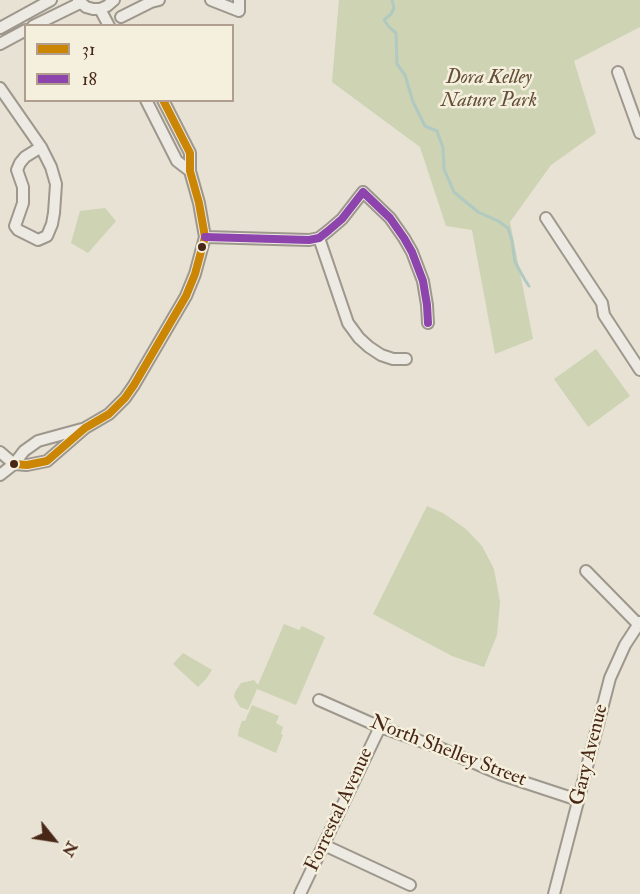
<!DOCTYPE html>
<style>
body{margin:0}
#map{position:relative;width:640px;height:894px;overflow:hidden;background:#e7e2d3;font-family:"IM FELL Double Pica",serif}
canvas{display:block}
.legend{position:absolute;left:24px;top:24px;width:210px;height:78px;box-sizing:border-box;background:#f5efdd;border:2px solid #b09f8e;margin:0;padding:8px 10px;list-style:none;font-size:18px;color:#482717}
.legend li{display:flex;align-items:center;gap:12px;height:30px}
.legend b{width:30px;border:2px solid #b09f8e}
.north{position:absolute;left:24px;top:810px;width:60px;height:60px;-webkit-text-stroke:4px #f5efdd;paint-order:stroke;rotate:120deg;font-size:16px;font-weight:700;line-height:24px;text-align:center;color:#482717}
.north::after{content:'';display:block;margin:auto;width:21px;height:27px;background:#482717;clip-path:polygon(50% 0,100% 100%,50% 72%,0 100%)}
</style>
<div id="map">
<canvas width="640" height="894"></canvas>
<ul class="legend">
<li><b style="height:8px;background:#cb8606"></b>31</li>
<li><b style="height:8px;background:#8e44ad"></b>18</li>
</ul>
<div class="north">N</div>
</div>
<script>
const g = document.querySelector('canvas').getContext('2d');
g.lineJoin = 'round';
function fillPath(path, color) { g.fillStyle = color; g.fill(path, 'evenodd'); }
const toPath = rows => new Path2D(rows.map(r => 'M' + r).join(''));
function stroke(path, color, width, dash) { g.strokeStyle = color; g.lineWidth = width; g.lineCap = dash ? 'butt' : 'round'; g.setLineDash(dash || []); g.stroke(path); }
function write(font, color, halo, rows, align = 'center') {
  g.font = font + ' "IM FELL Double Pica",serif'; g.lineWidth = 5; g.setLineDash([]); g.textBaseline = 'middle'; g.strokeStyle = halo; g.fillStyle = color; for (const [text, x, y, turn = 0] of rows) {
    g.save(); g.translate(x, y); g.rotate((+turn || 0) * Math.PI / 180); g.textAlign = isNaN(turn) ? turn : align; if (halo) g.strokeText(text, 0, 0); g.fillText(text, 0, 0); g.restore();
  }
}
const green = toPath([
 [339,0,640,0,640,27,574,61,596,133,551,165,510,222,533,339,495,354,472,230,446,226,420,147,332,82],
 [105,208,116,221,88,253,71,243,80,211],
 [596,349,630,396,588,427,554,379],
 [427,506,443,513,466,529,482,546,494,569,500,602,497,635,484,667,452,656,373,614],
 [284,624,299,630,302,626,325,637,296,705,257,689,248,710,240,707,234,697,235,692,241,683,254,680,258,685],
 [183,653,212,670,206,679,198,687,173,664],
 [252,705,279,716,276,723,283,727,281,734,283,735,276,753,238,736,239,729,242,721,245,721]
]);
const stream = toPath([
 [392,0,394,8,391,14,384,20,389,27,396,33,397,64,405,75,413,102,425,126,437,131,443,148,444,169,454,192,478,212,498,221,508,228,512,241,515,262,525,280,529,286]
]);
const street = toPath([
 [78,0,86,7,93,9,100,9,107,6,114,0],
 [211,0,239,11,239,0],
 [100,9,109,26],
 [121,17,151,2,159,0],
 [33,26,80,3],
 [0,28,51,0],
 [0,44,26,30],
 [618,72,640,133],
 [0,88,41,147],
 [146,100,177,161,190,171],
 [41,147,51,167,56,184,54,213,52,224,47,236,38,240,18,230,15,226,23,203,23,187,17,170,20,163,25,157,41,147],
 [546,218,602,303,604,315,640,370],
 [205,237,309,240,319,238,328,231,342,219,363,192,390,218,404,238,412,252,423,281,427,305,428,323],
 [319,238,348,323,359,338,369,347,381,355,393,359,406,359],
 [0,452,14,464],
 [14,464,27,465,47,461,85,428,109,414,125,398,134,385,186,296,195,274,205,237,199,203,190,171,190,153,163,100],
 [0,475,14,464,24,451,38,441,82,429],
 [586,571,638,624],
 [319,700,380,727,440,748,502,775,578,800],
 [324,845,410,885],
 [300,894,380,727],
 [554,894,610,678,625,645,640,622]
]);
const bus1 = toPath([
 [14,464,27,465,47,461,85,428,109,414,125,398,134,385,186,296,195,274,205,237,199,203,190,171,190,153,163,100]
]);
const bus2 = toPath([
 [205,237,309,240,319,238,328,231,342,219,363,192,390,218,404,238,412,252,423,281,427,305,428,323]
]);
const markers = [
 [202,247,5,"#482717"],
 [14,464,5,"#482717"]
];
const parkNames = [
 ["Dora Kelley",489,79],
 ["Nature Park",489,102]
];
const streetNames = [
 ["North Shelley Street",448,752,21],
 ["Gary Avenue",590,755,-76],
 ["Forrestal Avenue",340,810,-65]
];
fillPath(green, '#cdd3b3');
stroke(stream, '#b1cac1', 3);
stroke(street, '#9e978d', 14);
stroke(street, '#eceae2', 10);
stroke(bus1, '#cb8606', 8);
stroke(bus2, '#8e44ad', 8);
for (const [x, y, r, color] of markers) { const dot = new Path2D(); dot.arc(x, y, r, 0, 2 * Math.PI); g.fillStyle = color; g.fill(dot); stroke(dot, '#f5efdd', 2); }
write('italic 20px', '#644f38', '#f5efdd', parkNames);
write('20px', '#482717', '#f5efdd', streetNames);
</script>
